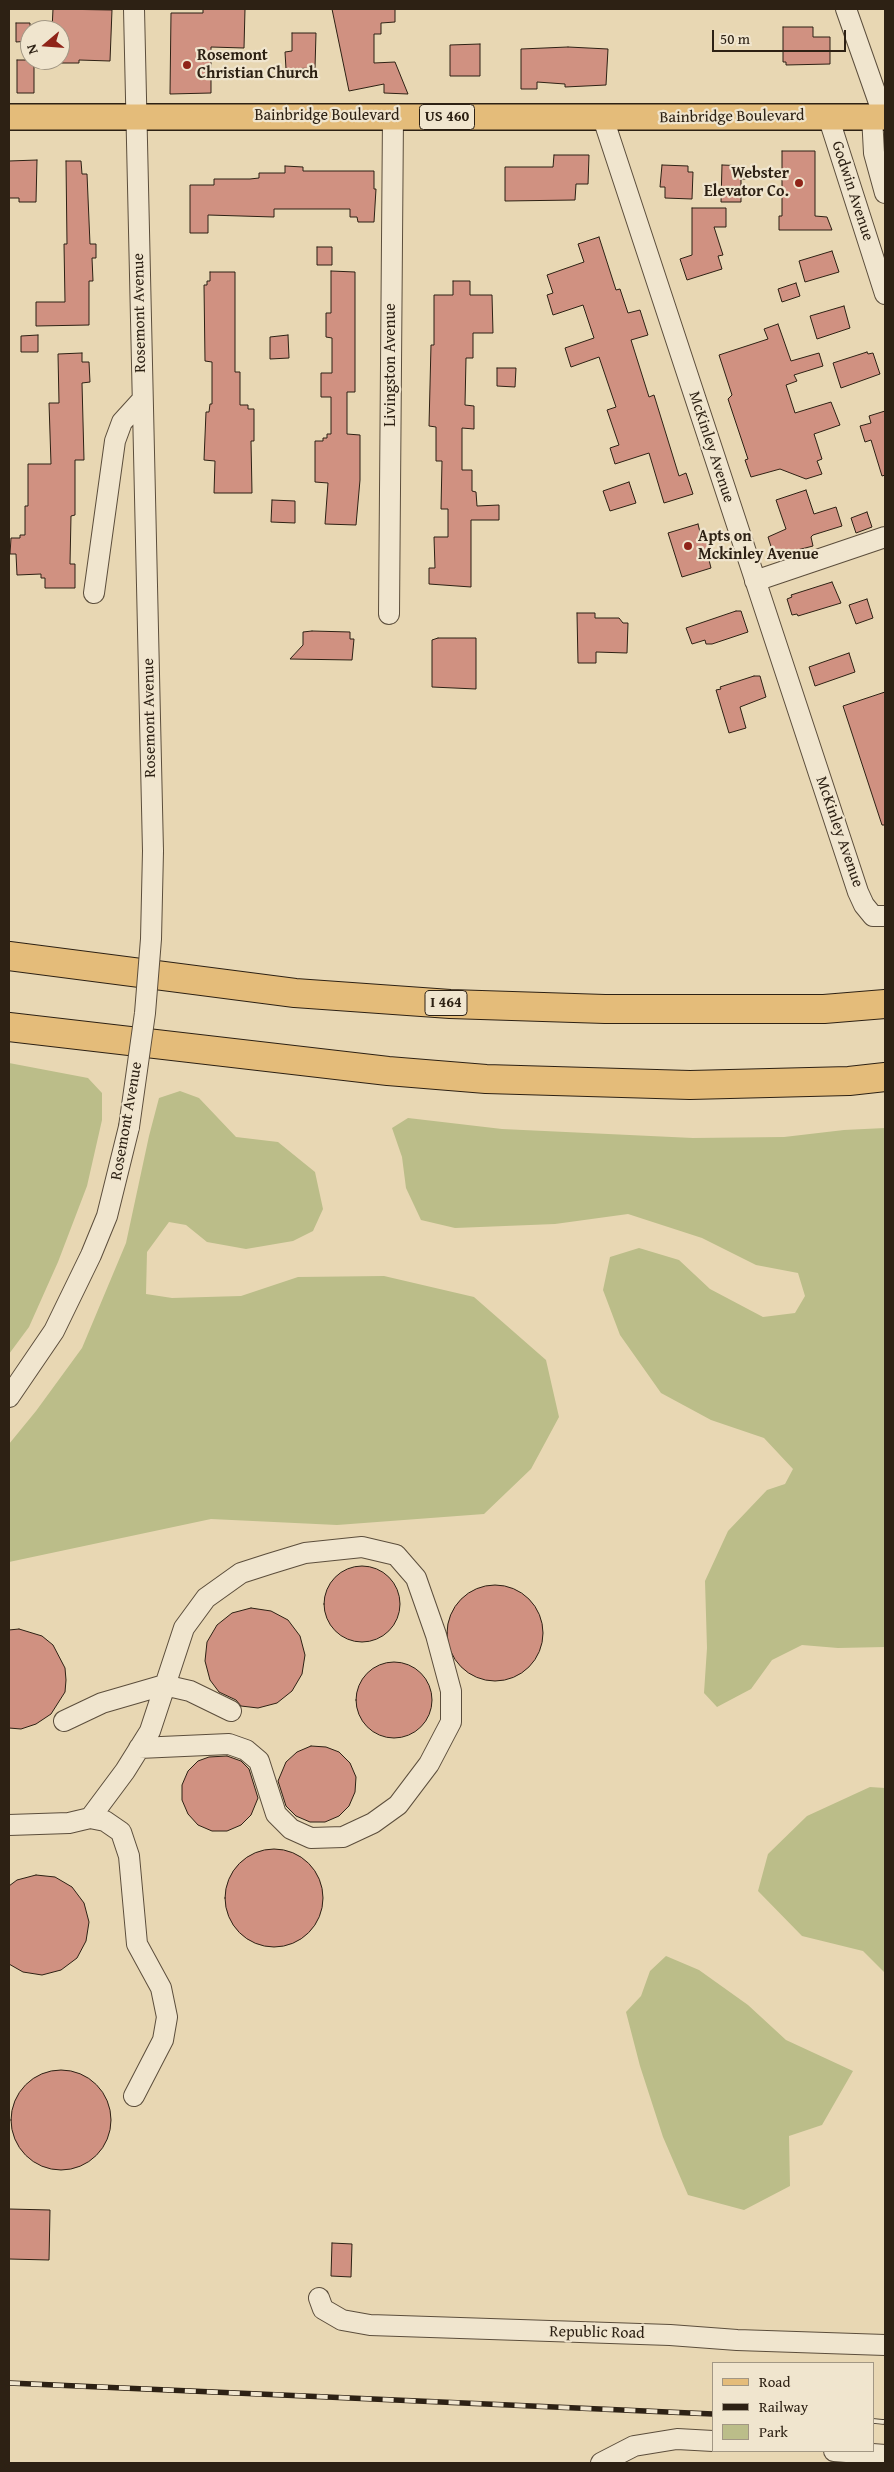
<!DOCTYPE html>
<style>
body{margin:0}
#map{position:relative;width:894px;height:2472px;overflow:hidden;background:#e8d7b3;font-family:"Gentium Book Plus",serif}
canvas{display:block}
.frame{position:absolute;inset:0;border:10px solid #2d2114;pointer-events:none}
.legend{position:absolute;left:712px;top:2362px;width:162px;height:90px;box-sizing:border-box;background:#f0e5ce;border:1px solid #a29784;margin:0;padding:6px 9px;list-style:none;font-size:15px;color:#2d2114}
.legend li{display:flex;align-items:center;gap:10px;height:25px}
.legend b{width:25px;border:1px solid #a29784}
.north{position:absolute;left:20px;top:20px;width:50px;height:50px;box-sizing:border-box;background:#f0e5ce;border:1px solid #a29784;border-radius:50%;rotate:252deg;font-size:14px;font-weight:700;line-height:20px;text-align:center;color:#2d2114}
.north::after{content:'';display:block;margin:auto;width:18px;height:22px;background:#8f2418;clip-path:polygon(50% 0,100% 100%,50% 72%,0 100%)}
.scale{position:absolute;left:712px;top:30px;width:134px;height:22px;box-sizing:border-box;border:2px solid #2d2114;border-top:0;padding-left:6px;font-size:15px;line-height:18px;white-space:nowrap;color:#2d2114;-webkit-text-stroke:4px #f0e5ce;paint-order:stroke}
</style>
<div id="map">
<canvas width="894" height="2472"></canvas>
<div class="frame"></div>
<ul class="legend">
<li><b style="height:6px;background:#e4bc7a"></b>Road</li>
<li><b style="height:6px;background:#2d2114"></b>Railway</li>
<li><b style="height:14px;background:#bbbd89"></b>Park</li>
</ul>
<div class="north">N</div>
<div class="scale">50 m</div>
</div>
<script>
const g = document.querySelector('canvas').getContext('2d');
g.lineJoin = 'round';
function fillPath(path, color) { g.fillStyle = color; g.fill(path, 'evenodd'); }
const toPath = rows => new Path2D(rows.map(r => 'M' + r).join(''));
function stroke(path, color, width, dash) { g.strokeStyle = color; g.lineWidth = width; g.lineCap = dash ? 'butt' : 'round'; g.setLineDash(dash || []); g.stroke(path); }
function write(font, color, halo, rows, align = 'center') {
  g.font = font + ' "Gentium Book Plus",serif'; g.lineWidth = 4.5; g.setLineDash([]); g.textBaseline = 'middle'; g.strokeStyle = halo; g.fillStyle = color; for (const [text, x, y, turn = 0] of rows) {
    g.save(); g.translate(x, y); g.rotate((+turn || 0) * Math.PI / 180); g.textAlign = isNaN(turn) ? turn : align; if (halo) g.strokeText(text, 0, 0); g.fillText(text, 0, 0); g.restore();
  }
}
const green = toPath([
 [9,1063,88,1078,102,1093,102,1120,87,1186,58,1262,29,1327,9,1354],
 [180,1091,199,1098,236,1137,278,1142,315,1172,323,1209,313,1231,293,1241,246,1249,207,1242,186,1225,169,1222,147,1252,146,1294,172,1298,241,1296,298,1277,384,1276,474,1297,546,1360,559,1417,531,1469,484,1514,337,1525,211,1519,9,1562,9,1444,36,1411,82,1348,126,1243,149,1136,159,1098],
 [408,1118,502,1129,693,1138,784,1137,844,1130,885,1128,885,1647,838,1648,802,1645,772,1660,751,1689,717,1707,704,1693,707,1648,705,1581,728,1531,767,1490,785,1484,793,1469,764,1438,711,1420,661,1393,620,1335,603,1290,610,1257,639,1248,679,1260,710,1289,763,1317,795,1313,805,1296,798,1273,756,1265,702,1238,628,1214,555,1224,455,1228,421,1220,406,1188,402,1157,392,1128],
 [870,1787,885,1788,885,1973,863,1951,802,1936,758,1891,768,1854,807,1816],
 [666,1956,699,1970,748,2005,786,2040,853,2071,822,2125,789,2136,790,2186,744,2210,688,2195,663,2137,640,2066,626,2012,641,1996,650,1971]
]);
const building = toPath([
 [53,9,112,10,110,61,79,60,79,63,60,63,60,30,52,30,53,9],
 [203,9,245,9,244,48,211,47,211,93,170,94,171,13,203,13,203,9],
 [332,9,395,9,395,22,381,23,381,34,374,34,374,63,395,62,408,94,384,93,384,84,349,91,332,9],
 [16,23,30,23,30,41,16,42,16,23],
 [783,27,813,27,813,37,830,37,830,64,786,65,786,62,783,62,783,27],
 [292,33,316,33,315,68,286,69,285,52,292,51,292,33],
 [480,44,480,76,450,76,450,45,480,44],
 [568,47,608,49,606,85,565,87,565,84,537,82,537,89,521,89,521,49,568,47],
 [17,60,34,60,34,93,17,93,17,60],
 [782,151,815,151,815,216,827,217,832,230,779,230,779,216,782,216,782,151],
 [554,155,589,155,588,184,576,184,575,200,505,201,505,167,553,167,554,155],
 [37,160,36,202,19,202,19,198,9,198,9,161,37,160],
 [66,161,81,161,82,174,87,174,90,244,96,244,96,258,92,258,93,281,89,281,89,325,36,326,36,302,65,302,64,244,67,244,66,161],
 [662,165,688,166,688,172,693,172,692,199,665,198,665,187,660,187,662,165],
 [722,165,746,166,746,179,741,179,741,202,721,202,722,165],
 [285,166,303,167,303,171,374,171,374,189,376,189,374,222,358,222,357,217,350,217,350,209,274,209,274,217,208,215,208,233,190,233,190,185,214,185,214,179,250,179,259,178,259,173,285,173,285,166],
 [692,208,726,208,726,227,714,227,723,255,718,256,722,269,687,280,680,259,692,255,692,208],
 [599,237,616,290,620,289,628,313,640,310,648,335,631,340,649,397,654,395,679,476,686,473,693,494,664,503,649,453,615,464,610,448,619,445,607,410,616,407,599,357,571,367,565,348,594,338,583,305,553,315,547,295,553,293,547,275,584,262,578,244,599,237],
 [317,247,332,247,332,265,317,265,317,247],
 [832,251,839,272,805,282,799,261,832,251],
 [331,271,355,272,355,392,347,392,347,434,360,435,360,480,356,525,325,524,328,483,315,482,315,441,323,441,323,438,327,438,327,434,331,434,331,397,321,397,321,373,332,373,332,338,326,337,326,313,331,313,331,271],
 [210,272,235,272,235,372,240,372,240,405,248,405,248,409,254,409,254,441,251,441,252,493,214,493,215,461,204,460,206,412,209,412,210,404,212,404,212,362,205,361,204,285,207,285,207,281,210,281,210,272],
 [453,281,470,281,470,295,492,295,493,333,473,333,473,358,466,358,465,405,474,406,474,429,462,428,462,470,472,470,472,491,476,492,477,506,499,505,499,520,471,520,471,587,429,584,429,568,435,568,434,537,448,537,448,509,441,509,442,461,436,461,436,427,429,426,431,345,434,345,434,295,453,295,453,281],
 [796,283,800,296,782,302,778,289,796,283],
 [844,306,850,328,817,339,810,316,844,306],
 [778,324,791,361,819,353,823,366,794,375,797,381,786,385,795,413,831,402,840,425,814,434,822,459,817,461,822,474,806,479,780,469,751,477,745,460,748,459,728,399,732,395,719,355,768,339,764,329,778,324],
 [38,335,38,352,21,352,21,336,38,335],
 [288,335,289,358,270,359,270,337,288,335],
 [867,352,868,354,873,353,880,374,841,388,833,363,867,352],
 [82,353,82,362,89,362,90,382,82,383,84,460,75,460,75,515,71,516,70,564,75,564,75,588,45,588,45,578,41,578,41,574,17,575,16,554,10,554,11,538,20,538,20,535,25,535,25,506,28,506,28,464,51,464,49,403,59,403,58,354,82,353],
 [497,368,516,368,515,387,497,386,497,368],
 [885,411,885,475,882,476,871,440,865,442,860,426,871,423,869,416,885,411],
 [629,482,636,503,610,511,603,491,629,482],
 [806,490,814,514,836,507,842,526,813,535,811,537,813,546,774,556,768,537,786,529,776,500,806,490],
 [272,500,295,501,295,523,271,522,272,500],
 [867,512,872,527,856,533,851,518,867,512],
 [698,524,700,532,705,531,713,559,709,560,711,568,682,577,668,533,698,524],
 [832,582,841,603,798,616,797,614,792,615,787,599,792,597,791,595,832,582],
 [867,599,873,618,856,624,849,605,867,599],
 [736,611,741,611,748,632,712,644,706,644,705,640,692,644,686,628,736,611],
 [577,613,595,613,595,618,619,618,623,623,628,623,627,653,596,652,596,663,578,663,577,613],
 [312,631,350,632,350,639,354,639,352,660,290,659,303,645,303,632,312,631],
 [438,638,476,638,476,689,432,687,432,640,438,638],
 [849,653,855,672,815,686,809,667,849,653],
 [754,676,760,676,766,697,740,707,746,728,729,733,716,690,721,689,720,687,754,676],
 [885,692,885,825,882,825,843,706,885,692],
 '324 1604a38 38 0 1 1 76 0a38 38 0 1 1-76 0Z',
 '447 1633a48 48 0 1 1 96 0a48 48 0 1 1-96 0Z',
 [251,1608,271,1611,288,1620,300,1636,305,1655,302,1674,292,1691,277,1703,258,1708,241,1706,236,1700,219,1692,210,1680,205,1661,207,1642,217,1625,232,1613,251,1608],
 [19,1629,42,1636,53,1645,65,1668,66,1680,65,1692,51,1714,36,1724,21,1729,9,1728,9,1630,19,1629],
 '356 1700a38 38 0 1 1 76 0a38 38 0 1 1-76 0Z',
 [311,1746,326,1747,339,1752,350,1763,356,1777,355,1792,349,1806,339,1816,325,1822,310,1822,296,1816,286,1806,278,1781,286,1762,297,1752,311,1746],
 [227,1756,241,1761,249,1769,258,1798,251,1815,241,1825,227,1831,212,1831,198,1825,188,1814,182,1800,182,1785,188,1771,198,1761,209,1757,227,1756],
 '225 1898a49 49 0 1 1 98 0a49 49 0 1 1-98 0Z',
 [36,1875,55,1877,72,1887,84,1903,89,1922,86,1941,77,1958,61,1970,42,1975,23,1972,9,1964,9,1886,17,1880,36,1875],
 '11 2120a50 50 0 1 1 100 0a50 50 0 1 1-100 0Z',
 [9,2209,50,2210,49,2260,9,2259,9,2209],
 [332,2243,352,2244,351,2277,331,2276,332,2243]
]);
const minor = toPath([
 [134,9,153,851],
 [846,9,884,117],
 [828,116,885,294],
 [872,116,874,153,885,193],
 [603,118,858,892,864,905,873,916,885,916],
 [755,581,885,537],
 [94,593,115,441,122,422,142,400],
 [389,614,393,116],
 [9,1397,54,1331,91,1255,107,1216,129,1127],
 [64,1721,102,1703,164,1685,190,1691,231,1711],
 [90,1818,125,1771,150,1731,184,1628,206,1598,241,1573,269,1564,305,1553,362,1547,396,1555,416,1578,436,1635,451,1691,451,1722,429,1764,398,1805,373,1823,343,1837,311,1838,291,1829,276,1814,259,1761,246,1750,229,1744,139,1748],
 [9,1825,69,1823,90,1818,105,1821,121,1832,129,1856,137,1944,161,1988,167,2017,163,2040,134,2096],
 [319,2298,323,2309,342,2320,370,2325,670,2335,737,2340,885,2345],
 [834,2451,885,2455],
 [601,2463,634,2446,677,2439,713,2441]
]);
const major = toPath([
 [9,117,885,117]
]);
const highway = toPath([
 [9,956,295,993,450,1004,605,1009,824,1009,885,1004],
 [9,1027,388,1071,486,1079,690,1085,849,1081,885,1077]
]);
const rail = toPath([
 [9,2383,713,2414],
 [873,2421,885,2422]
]);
const minorBridge = toPath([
 [129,1127,145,1013,151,939,153,851]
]);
const markers = [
 [187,65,5,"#8f2418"],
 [799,183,5,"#8f2418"],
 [688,546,5,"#8f2418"]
];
const shields = [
 [447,117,55],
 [446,1003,42]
];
const shieldNames = [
 ["US 460",447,117],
 ["I 464",446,1003]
];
const poiNames = [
 ["Rosemont",197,56],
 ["Christian Church",197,74],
 ["Webster",789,174,"right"],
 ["Elevator Co.",789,192,"right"],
 ["Apts on",698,537],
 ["Mckinley Avenue",698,555]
];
const streetNames = [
 ["Bainbridge Boulevard",327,116],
 ["Bainbridge Boulevard",732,117,-1],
 ["Godwin Avenue",852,191,72],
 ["Rosemont Avenue",140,313,-91],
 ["Livingston Avenue",391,365,-90],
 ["McKinley Avenue",711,447,72],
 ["Rosemont Avenue",150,718,-91],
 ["McKinley Avenue",839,832,71],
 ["Rosemont Avenue",127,1121,-80],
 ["Republic Road",597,2333,1]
];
fillPath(green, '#bbbd89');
fillPath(building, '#d09181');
stroke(building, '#2d2114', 1);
stroke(minor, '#5c4e3c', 22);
stroke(major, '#2d2114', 28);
stroke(highway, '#2d2114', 30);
stroke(minor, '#f0e5ce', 20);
stroke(major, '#e4bc7a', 25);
stroke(highway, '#e4bc7a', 28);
stroke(rail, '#2d2114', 5.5);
stroke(rail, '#f0e5ce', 4, [11]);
stroke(minorBridge, '#5c4e3c', 22, []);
stroke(minorBridge, '#f0e5ce', 20);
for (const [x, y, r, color] of markers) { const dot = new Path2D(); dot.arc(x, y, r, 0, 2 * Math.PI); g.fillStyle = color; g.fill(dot); stroke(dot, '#f0e5ce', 2); }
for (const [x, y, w] of shields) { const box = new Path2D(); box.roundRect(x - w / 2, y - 12.5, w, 25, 4); g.fillStyle = '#f0e5ce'; g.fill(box); stroke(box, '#2d2114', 1); }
write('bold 15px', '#2d2114', null, shieldNames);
write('bold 16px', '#2d2114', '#f0e5ce', poiNames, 'left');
write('16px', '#2d2114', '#f0e5ce', streetNames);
</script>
